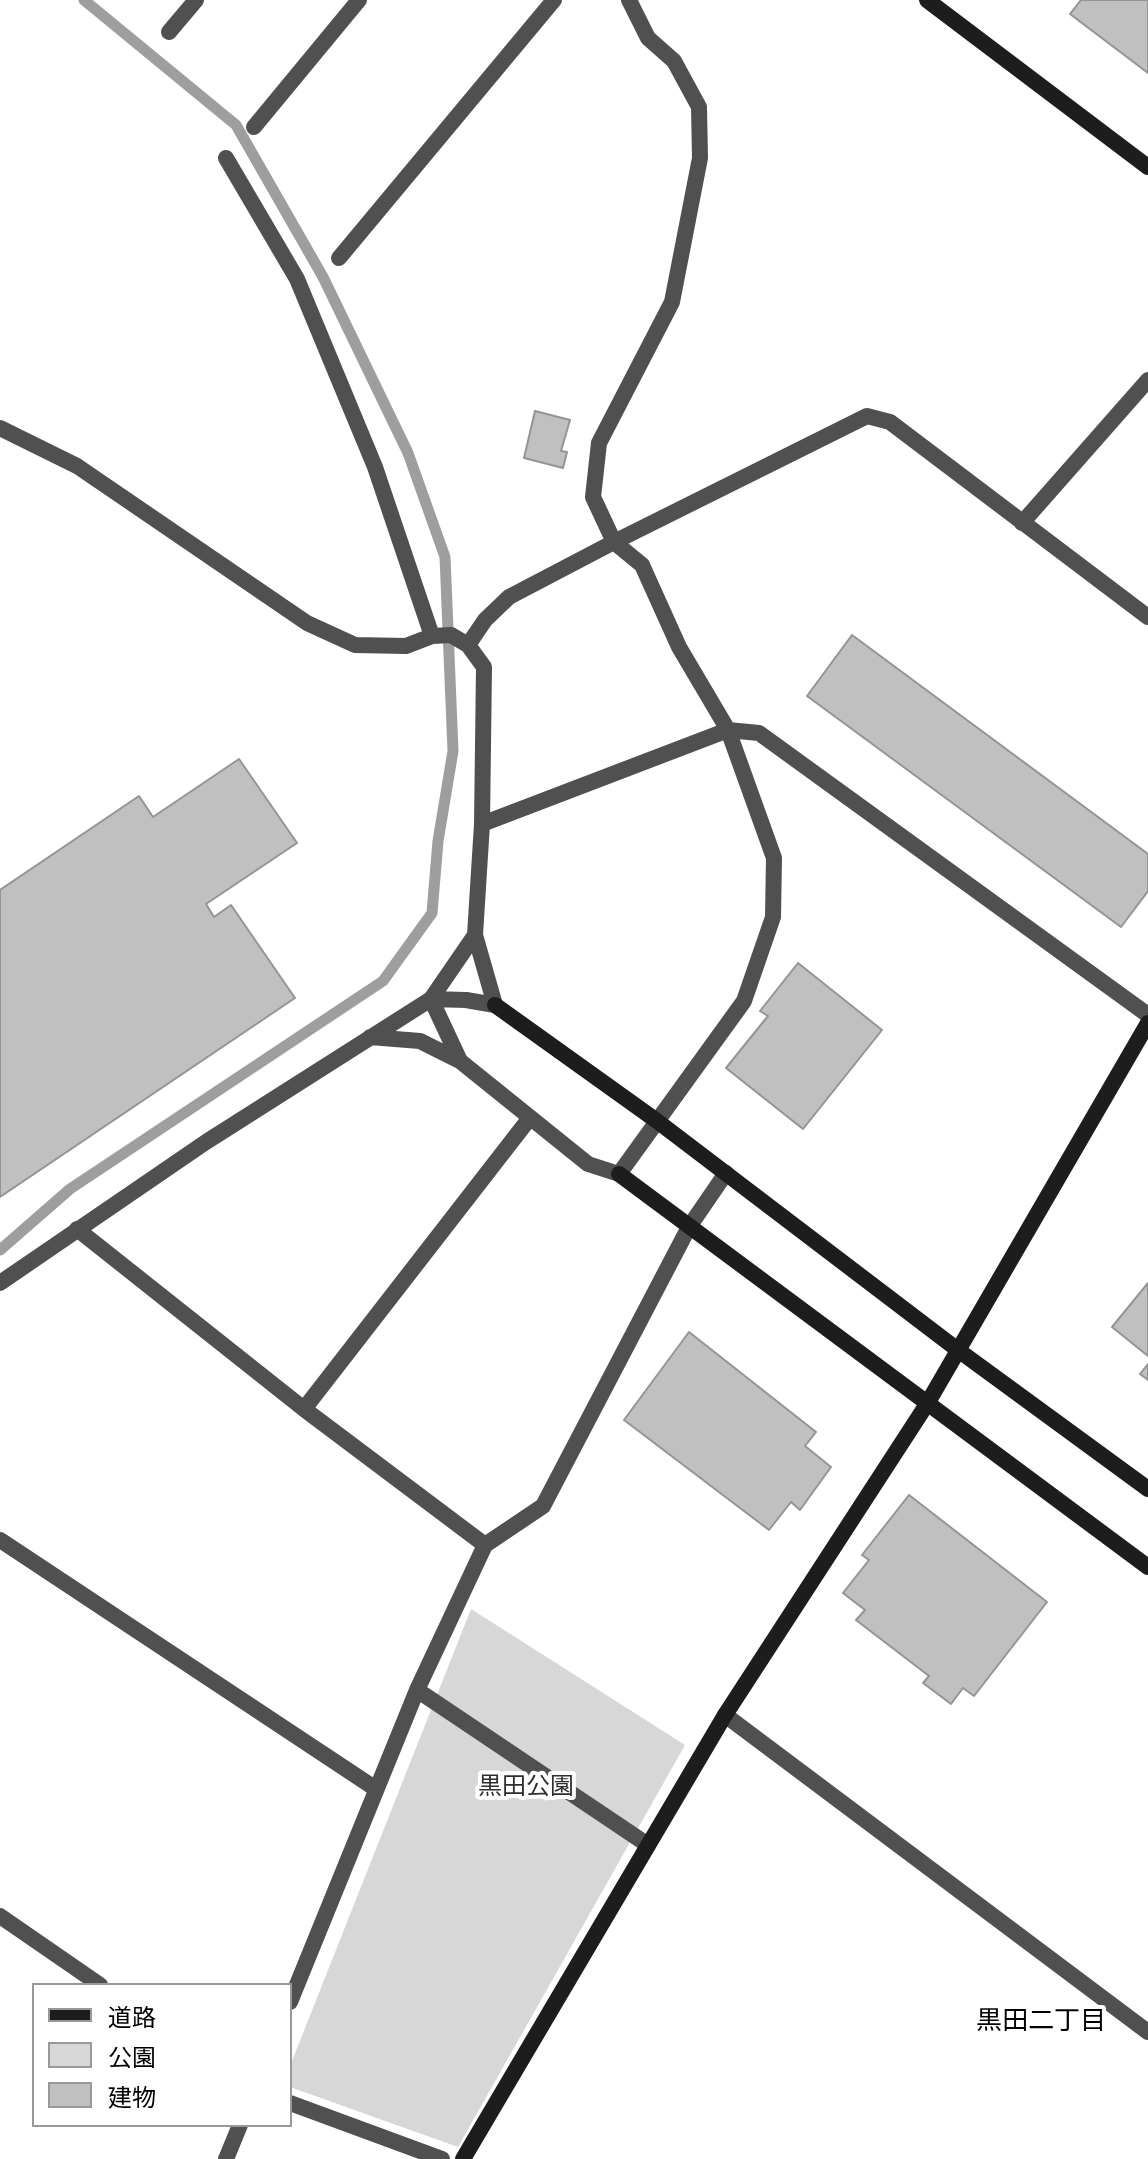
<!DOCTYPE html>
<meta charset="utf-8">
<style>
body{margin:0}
#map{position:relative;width:1148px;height:2159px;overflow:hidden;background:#fff;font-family:Barlow,"Noto Sans JP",sans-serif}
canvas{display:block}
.legend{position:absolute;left:32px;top:1983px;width:260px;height:144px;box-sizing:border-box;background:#fff;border:2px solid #999;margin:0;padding:10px 14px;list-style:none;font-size:24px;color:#000}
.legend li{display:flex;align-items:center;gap:16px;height:40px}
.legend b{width:40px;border:2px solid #999}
</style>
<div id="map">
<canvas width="1148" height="2159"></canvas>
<ul class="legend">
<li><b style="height:10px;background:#1d1d1d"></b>道路</li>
<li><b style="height:22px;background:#d7d7d7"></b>公園</li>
<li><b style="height:22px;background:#c0c0c0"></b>建物</li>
</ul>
</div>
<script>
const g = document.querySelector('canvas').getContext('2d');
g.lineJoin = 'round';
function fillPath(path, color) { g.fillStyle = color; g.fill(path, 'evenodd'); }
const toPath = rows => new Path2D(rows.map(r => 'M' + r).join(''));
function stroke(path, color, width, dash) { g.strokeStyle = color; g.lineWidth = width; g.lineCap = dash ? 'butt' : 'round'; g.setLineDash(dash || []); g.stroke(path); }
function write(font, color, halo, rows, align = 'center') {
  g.font = font + ' Barlow,"Noto Sans JP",sans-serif'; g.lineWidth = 8; g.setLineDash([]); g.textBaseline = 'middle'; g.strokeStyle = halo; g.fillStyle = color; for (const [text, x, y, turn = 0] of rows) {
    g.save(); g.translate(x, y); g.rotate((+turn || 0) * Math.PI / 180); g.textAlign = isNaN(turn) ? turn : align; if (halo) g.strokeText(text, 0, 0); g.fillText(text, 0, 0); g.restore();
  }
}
const green = toPath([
 [471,1609,685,1745,458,2147,290,2087,290,2066]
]);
const stream = toPath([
 [0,1250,70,1189,383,981,432,913,438,841,453,751,445,557,408,453,323,277,236,125,84,0]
]);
const building = toPath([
 [1081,0,1148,0,1148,73,1070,14,1081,0],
 [535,411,570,420,561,451,567,452,563,468,524,458,535,411],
 [852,635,1148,854,1148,891,1121,927,807,696,852,635],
 [239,759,297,843,206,904,214,917,231,905,295,998,0,1197,0,890,139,796,153,817,239,759],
 [798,963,882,1030,803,1129,726,1068,768,1016,760,1011,798,963],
 [1148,1283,1148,1356,1112,1327,1148,1283],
 [689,1332,816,1432,805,1446,831,1467,800,1510,791,1502,769,1530,624,1420,689,1332],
 [1148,1364,1148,1380,1140,1374,1148,1364],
 [909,1495,1047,1602,974,1696,963,1688,951,1704,923,1683,929,1676,856,1620,865,1610,843,1593,869,1560,862,1555,909,1495]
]);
const street = toPath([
 [169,32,196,0],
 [254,127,359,0],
 [226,158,297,279,375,467,432,636],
 [339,258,554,0],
 [0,428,77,466,307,623,355,645,406,646,432,636,451,635,468,645,484,667,482,824,475,935,431,999,206,1142,0,1283],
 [1022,523,1148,380],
 [468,645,485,620,509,597,614,542,867,416,890,422,1148,617],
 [482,824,728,730,759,733,1148,1015],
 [370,1037,420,1041,460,1061,588,1164,619,1174,744,1001,773,917,774,858,728,730,679,647,642,565,614,542,593,497,599,443,672,302,700,158,699,107,674,61,648,38,629,0],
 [460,1061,431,999,466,1000,495,1005,475,935],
 [77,1229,304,1409,485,1545],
 [304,1409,529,1119],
 [0,1540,376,1789],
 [417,1690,648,1845],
 [725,1715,1148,2032],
 [0,1916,100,1985],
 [290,2002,417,1690,485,1545,543,1506,689,1227,726,1173],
 [290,2103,442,2159],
 [226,2159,240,2125]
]);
const secondary = toPath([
 [927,0,1148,167],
 [495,1005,657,1121,958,1350,1148,1489],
 [619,1174,1148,1567],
 [463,2159,725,1715,927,1404,1148,1023]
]);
const parkNames = [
 ["黒田公園",526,1786]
];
const neighbourhoodNames = [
 ["黒田二丁目",1041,2020]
];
fillPath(green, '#d7d7d7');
stroke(stream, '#9e9e9e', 11);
fillPath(building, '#c0c0c0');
stroke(building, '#949494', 2);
stroke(street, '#505050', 16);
stroke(secondary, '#1d1d1d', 16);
write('24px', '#2e2e2e', '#fff', parkNames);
write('26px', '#000', '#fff', neighbourhoodNames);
</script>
